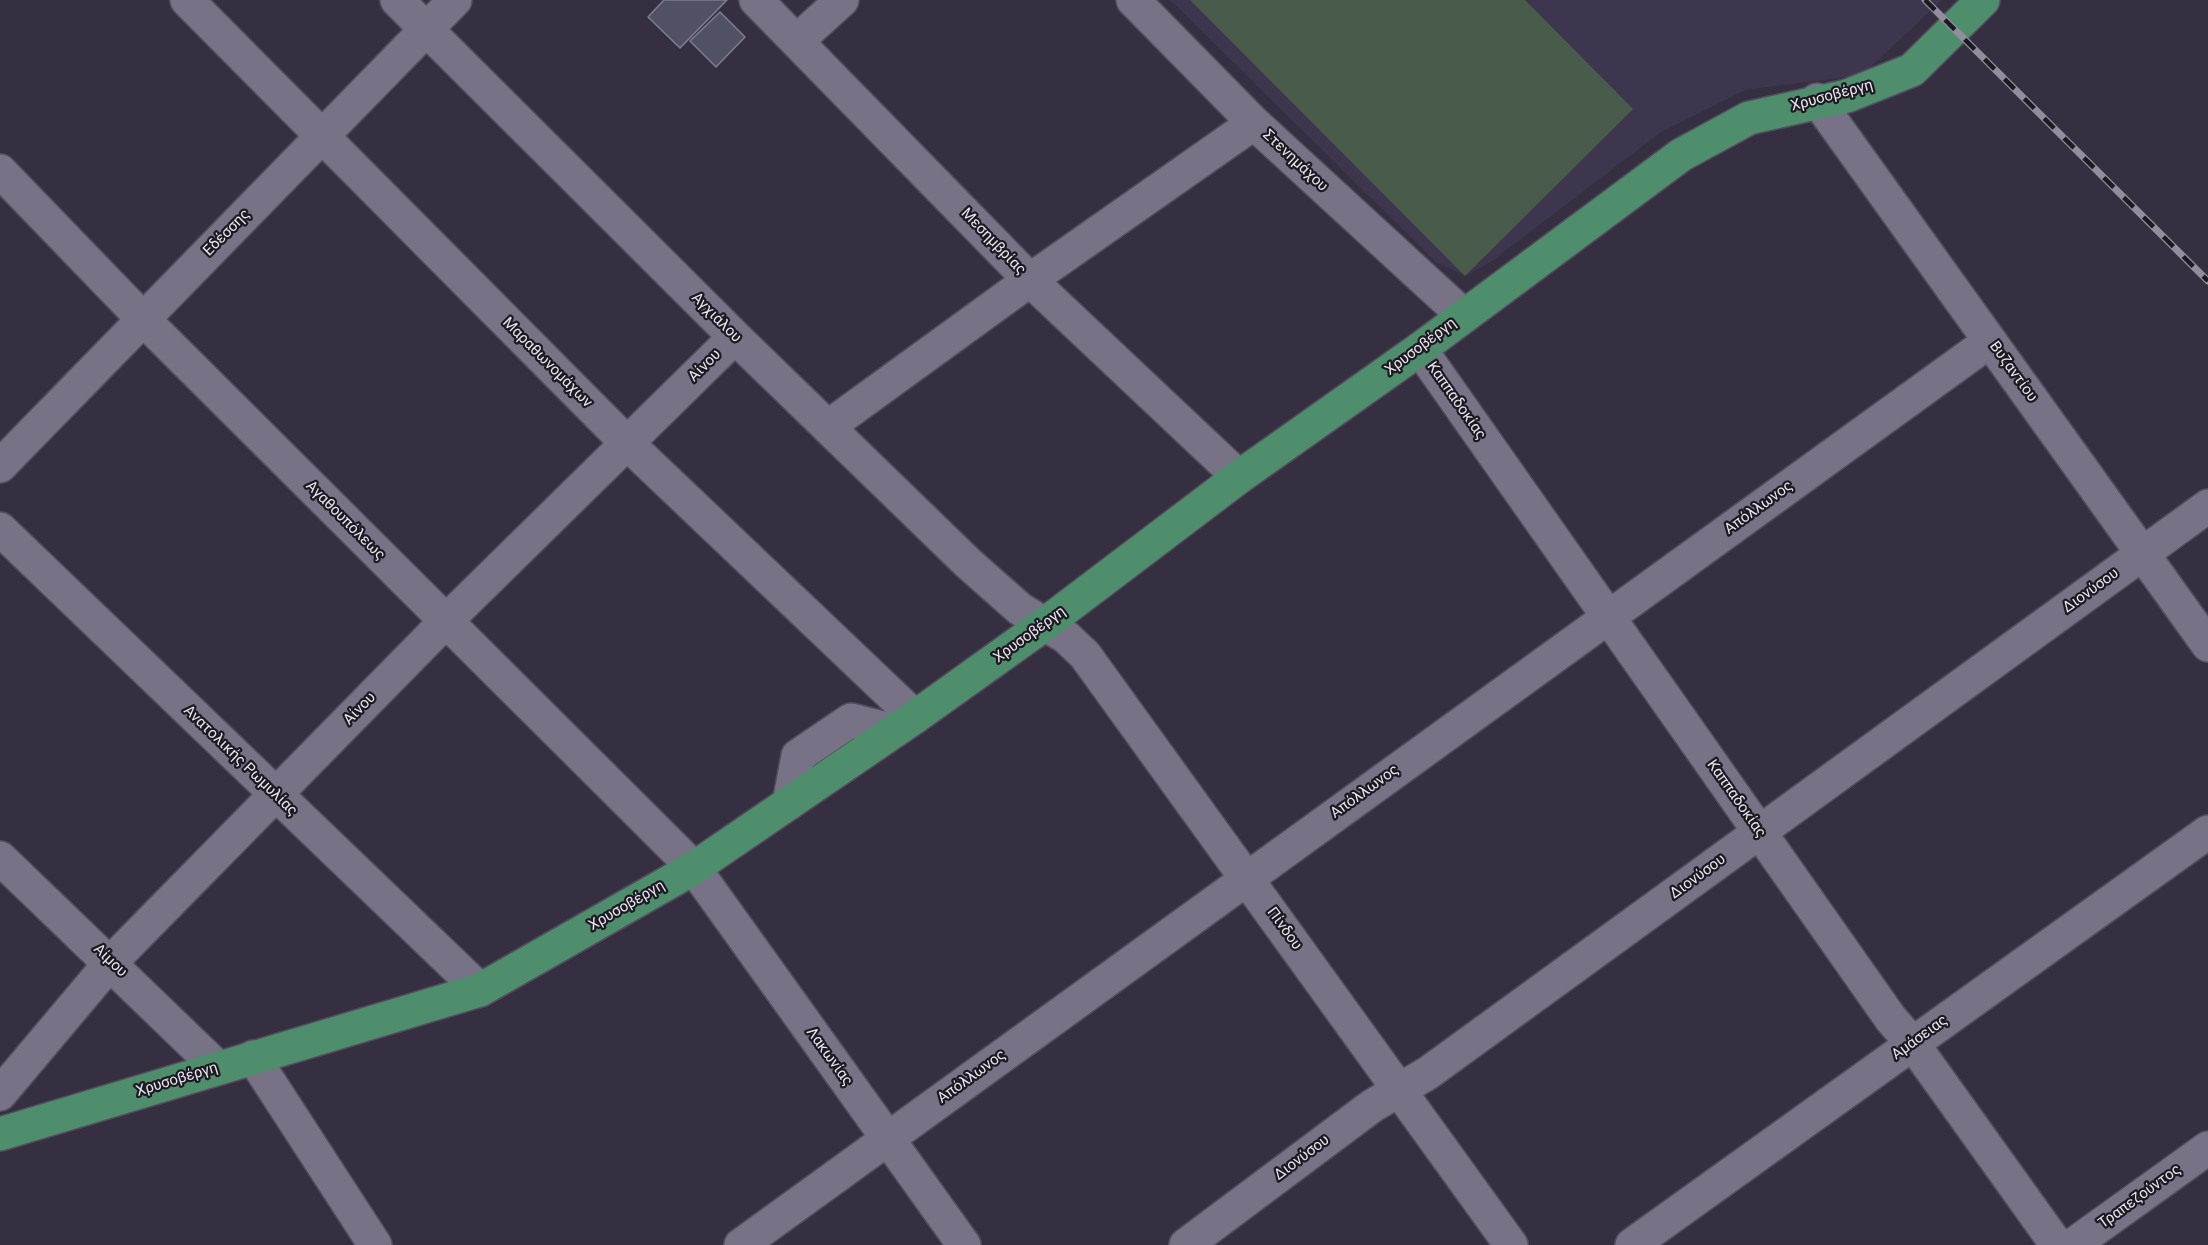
<!DOCTYPE html>
<meta charset="utf-8">
<style>
body{margin:0}
canvas{display:block;background:#352f41}
</style>
<canvas width="2208" height="1245"></canvas>
<script>
const g = document.querySelector('canvas').getContext('2d');
g.lineJoin = 'round';
function fillPath(path, color) { g.fillStyle = color; g.fill(path, 'evenodd'); }
const toPath = rows => new Path2D(rows.map(r => 'M' + r).join(''));
function stroke(path, color, width, dash) { g.strokeStyle = color; g.lineWidth = width; g.lineCap = dash ? 'butt' : 'round'; g.setLineDash(dash || []); g.stroke(path); }
function write(font, color, halo, rows, align = 'center') {
  g.font = font + ' Roboto,sans-serif'; g.lineWidth = 4.5; g.setLineDash([]); g.textBaseline = 'middle'; g.strokeStyle = halo; g.fillStyle = color; for (const [text, x, y, turn = 0] of rows) {
    g.save(); g.translate(x, y); g.rotate((+turn || 0) * Math.PI / 180); g.textAlign = isNaN(turn) ? turn : align; if (halo) g.strokeText(text, 0, 0); g.fillText(text, 0, 0); g.restore();
  }
}
const built = toPath([
 [1170,0,1942,0,1862,75,1745,90,1661,132,1492,261,1465,276,1436,262]
]);
const green = toPath([
 [1190,0,1525,0,1633,109,1465,276]
]);
const building = toPath([
 [664,0,727,0,680,48,648,17,664,0],
 [720,12,745,37,716,67,690,41,720,12]
]);
const minor = toPath([
 [187,0,627,443,915,717],
 [397,0,735,337,968,563,1020,609,1066,637,1085,655,1511,1245],
 [756,0,1030,280,1239,477],
 [1133,0,1254,123,1463,315],
 [798,40,842,0],
 [1817,100,2208,645],
 [0,171,142,318,694,868,964,1245],
 [1420,349,1891,1019,1913,1044,2057,1245],
 [829,426,1030,280,1254,123],
 [0,466,455,0],
 [0,529,480,990],
 [789,803,798,756,851,720,894,731],
 [0,858,218,1068],
 [253,1057,375,1245],
 [0,1094,111,962,446,621,735,337],
 [741,1245,1990,341],
 [1186,1245,1372,1106,1428,1073,2208,506],
 [1632,1245,2208,832],
 [2073,1245,2208,1148]
]);
const major = toPath([
 [0,1134,480,990,694,868,915,717,1045,624,1239,477,1420,349,1681,155,1749,118,1847,96,1912,70,1983,0]
]);
const rail = toPath([
 [1925,0,2208,281]
]);
const streetNames = [
 ["Χρυσοβέργη",1832,96,-15],
 ["Στενημάχου",1295,161,43],
 ["Εδέσσης",227,233,-45],
 ["Μεσημβρίας",993,242,46],
 ["Αγχιάλου",716,318,45],
 ["Χρυσοβέργη",1421,347,-37],
 ["Μαραθωνομάχων",547,363,45],
 ["Αίνου",705,366,-45],
 ["Βυζαντίου",2013,372,54],
 ["Καππαδοκίας",1456,401,55],
 ["Απόλλωνος",1759,508,-36],
 ["Αγαθουπόλεως",345,521,45],
 ["Διονύσου",2091,591,-36],
 ["Χρυσοβέργη",1030,635,-36],
 ["Αίνου",360,709,-46],
 ["Ανατολικής Ρωμυλίας",240,761,44],
 ["Απόλλωνος",1365,792,-36],
 ["Καππαδοκίας",1736,799,55],
 ["Διονύσου",1698,877,-36],
 ["Χρυσοβέργη",627,906,-30],
 ["Πίνδου",1284,929,54],
 ["Αίμου",110,961,44],
 ["Αμάσειας",1920,1038,-36],
 ["Λακωνίας",829,1057,54],
 ["Απόλλωνος",972,1077,-36],
 ["Χρυσοβέργη",177,1080,-17],
 ["Διονύσου",1302,1158,-37],
 ["Τραπεζούντος",2140,1197,-36]
];
fillPath(built, '#3e364e');
fillPath(green, '#495c4c');
fillPath(building, '#515164');
stroke(building, '#7e7e93', 1.5);
stroke(minor, '#524d5c', 36);
stroke(major, '#524d5c', 36);
stroke(minor, '#787286', 33);
stroke(major, '#4f8e6d', 33);
stroke(rail, '#928d9c', 7);
stroke(rail, '#1c1921', 4.5, [14]);
write('15px', '#e9e6f1', '#1c1921', streetNames);
</script>
